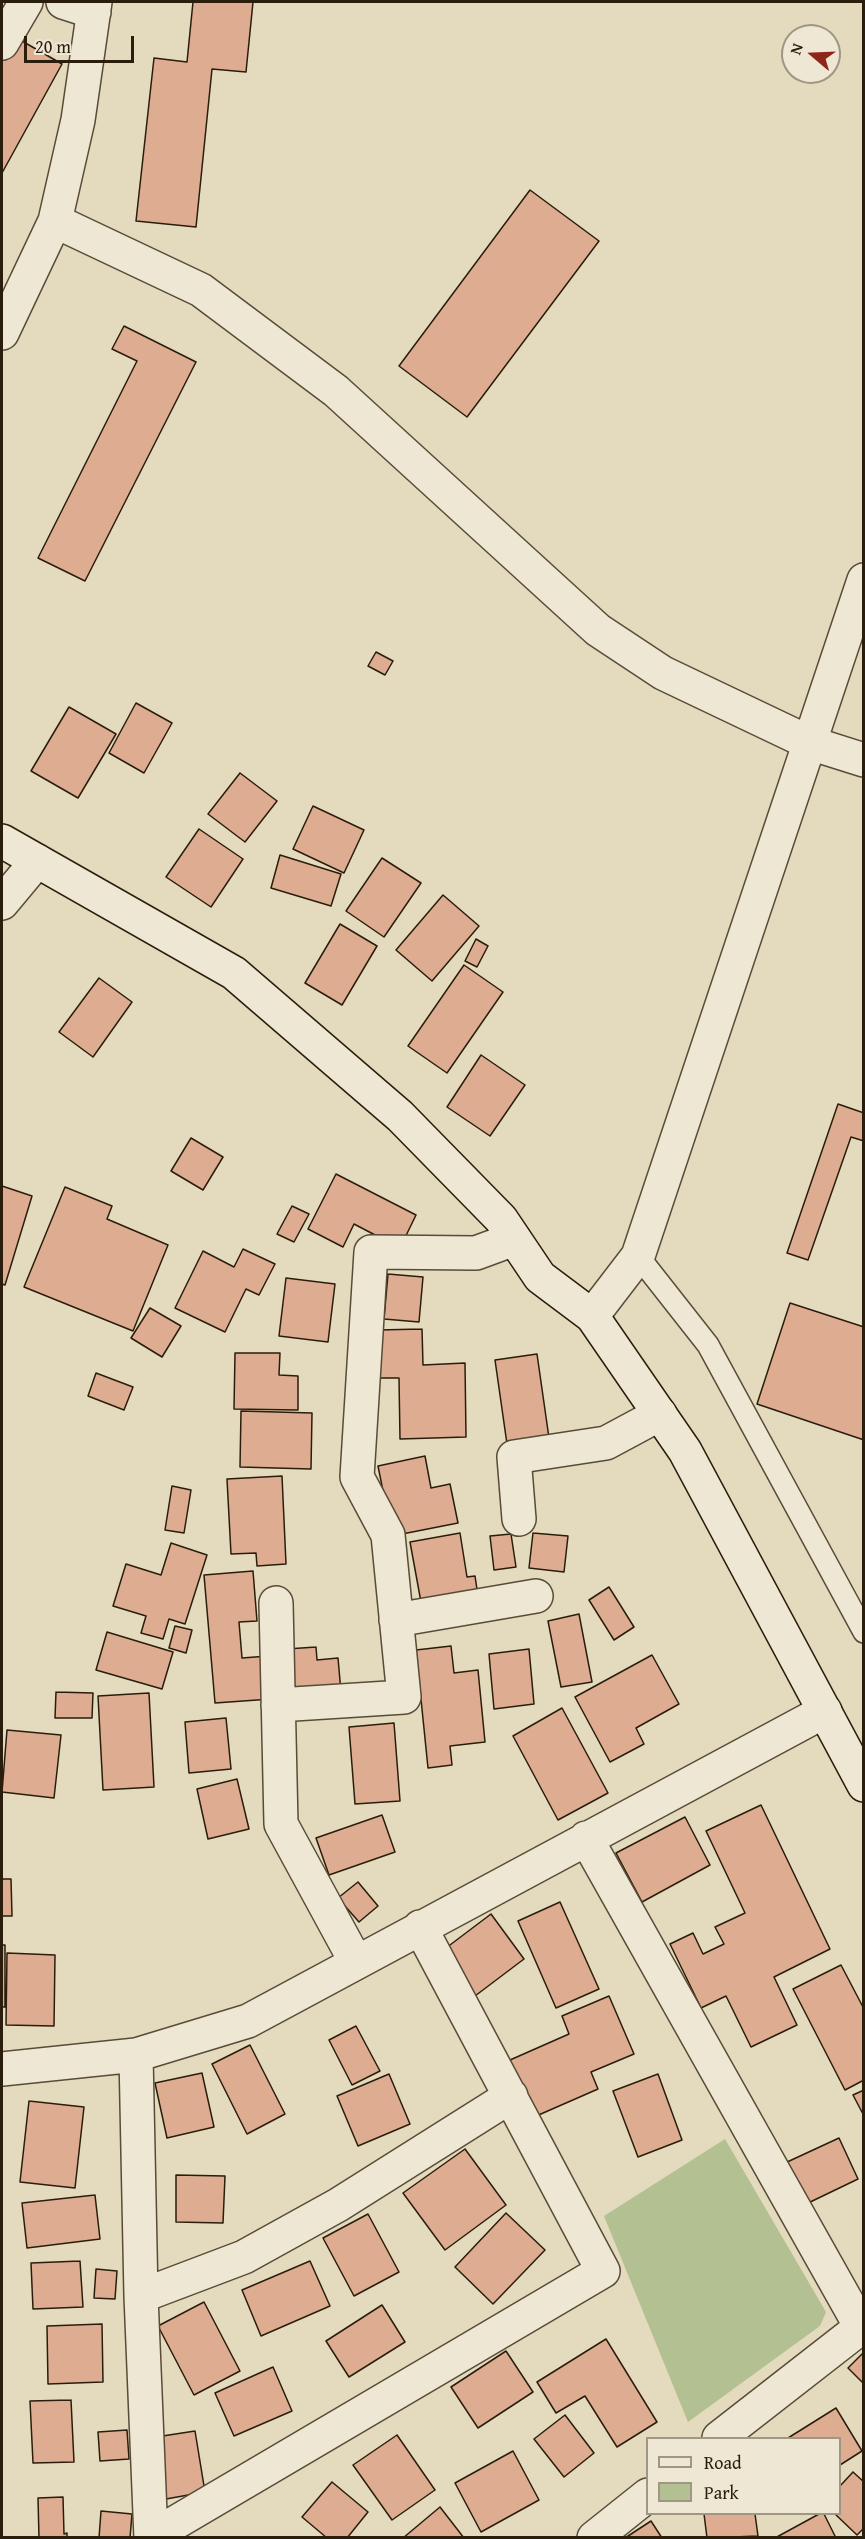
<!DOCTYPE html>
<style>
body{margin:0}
#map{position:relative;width:865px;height:2539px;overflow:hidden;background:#e4dabd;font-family:"Gentium Book Plus",serif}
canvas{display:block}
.frame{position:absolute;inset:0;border:3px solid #2a1d0b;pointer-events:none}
.legend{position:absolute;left:646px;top:2437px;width:195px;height:78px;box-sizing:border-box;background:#ede7d4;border:2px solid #9f9684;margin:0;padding:8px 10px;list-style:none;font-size:18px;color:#2a1d0b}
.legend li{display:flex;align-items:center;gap:12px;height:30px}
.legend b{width:30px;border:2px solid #9f9684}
.north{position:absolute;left:781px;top:24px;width:60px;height:60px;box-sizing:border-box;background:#ede7d4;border:2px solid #9f9684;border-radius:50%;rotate:289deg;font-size:16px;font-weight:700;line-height:24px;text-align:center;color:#2a1d0b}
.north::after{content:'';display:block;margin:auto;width:21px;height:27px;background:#8f2418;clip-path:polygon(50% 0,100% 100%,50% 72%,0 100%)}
.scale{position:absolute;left:24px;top:36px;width:110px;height:27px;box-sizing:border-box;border:3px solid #2a1d0b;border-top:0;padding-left:8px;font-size:18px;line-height:21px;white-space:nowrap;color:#2a1d0b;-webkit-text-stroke:4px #ede7d4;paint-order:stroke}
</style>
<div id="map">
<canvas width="865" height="2539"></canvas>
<div class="frame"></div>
<ul class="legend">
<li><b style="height:8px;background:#ede7d4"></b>Road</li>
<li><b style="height:16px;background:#b3c092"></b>Park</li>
</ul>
<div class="north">N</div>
<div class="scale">20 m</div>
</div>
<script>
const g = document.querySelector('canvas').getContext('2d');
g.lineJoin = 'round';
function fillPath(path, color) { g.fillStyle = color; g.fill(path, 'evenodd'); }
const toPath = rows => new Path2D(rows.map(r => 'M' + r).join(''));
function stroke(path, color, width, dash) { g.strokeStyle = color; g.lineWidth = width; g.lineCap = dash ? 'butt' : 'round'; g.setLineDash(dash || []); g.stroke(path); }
const green = toPath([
 [725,2139,826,2312,820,2326,688,2422,604,2216]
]);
const building = toPath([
 [193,2,253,2,246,72,212,69,196,227,136,221,154,58,187,62,193,2],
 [15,37,62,64,2,173,2,60,15,37],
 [530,190,599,241,467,417,399,366,530,190],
 [124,326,196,362,85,581,38,558,137,361,112,349,124,326],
 [376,652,393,661,385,675,368,666,376,652],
 [136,703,172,723,144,773,109,753,136,703],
 [69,707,116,734,78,798,31,771,69,707],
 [240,773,277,801,245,842,208,814,240,773],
 [313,806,364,830,344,873,293,849,313,806],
 [199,829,243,859,211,907,166,877,199,829],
 [280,855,341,874,331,906,271,888,280,855],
 [382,858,421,883,384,937,346,911,382,858],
 [443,895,479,926,432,981,396,950,443,895],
 [340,924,377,946,342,1005,305,983,340,924],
 [476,939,488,946,477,967,465,961,476,939],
 [464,965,503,992,447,1073,408,1046,464,965],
 [99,978,132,1002,93,1057,59,1032,99,978],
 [481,1055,525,1085,490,1136,447,1107,481,1055],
 [838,1104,864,1113,864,1141,851,1137,808,1260,787,1253,838,1104],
 [191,1138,223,1157,203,1190,171,1171,191,1138],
 [336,1174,416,1215,400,1248,354,1224,343,1247,308,1229,336,1174],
 [2,1186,32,1196,5,1285,2,1284,2,1186],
 [65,1187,112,1206,107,1219,168,1245,133,1331,24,1287,65,1187],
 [292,1206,309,1214,294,1242,277,1234,292,1206],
 [243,1249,275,1264,259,1295,246,1289,225,1332,175,1308,203,1251,234,1267,243,1249],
 [388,1274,423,1277,419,1322,384,1319,388,1274],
 [286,1278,335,1284,328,1342,279,1336,286,1278],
 [790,1303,864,1327,864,1440,757,1404,790,1303],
 [150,1308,181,1326,162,1357,131,1338,150,1308],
 [422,1329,423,1365,465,1363,466,1437,400,1439,399,1378,379,1378,378,1330,422,1329],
 [235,1353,280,1353,279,1375,298,1376,298,1410,234,1409,235,1353],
 [537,1354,550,1445,508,1451,495,1360,537,1354],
 [96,1373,133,1387,124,1410,88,1396,96,1373],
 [241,1411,312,1413,311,1469,240,1467,241,1411],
 [425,1456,431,1488,450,1484,458,1523,392,1536,378,1466,425,1456],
 [282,1476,286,1564,257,1566,256,1553,231,1554,227,1479,282,1476],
 [172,1486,191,1490,184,1533,165,1530,172,1486],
 [460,1533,467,1577,475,1576,479,1603,423,1613,410,1542,460,1533],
 [533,1533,568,1536,564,1572,529,1568,533,1533],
 [511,1534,516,1567,494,1570,490,1536,511,1534],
 [171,1543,207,1555,185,1624,169,1619,163,1639,141,1633,146,1616,113,1606,126,1564,161,1575,171,1543],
 [253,1571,257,1621,239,1622,242,1658,268,1656,271,1699,215,1703,204,1575,253,1571],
 [609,1587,634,1627,614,1640,589,1600,609,1587],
 [579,1614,592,1682,561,1687,548,1621,579,1614],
 [175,1626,192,1630,186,1653,169,1648,175,1626],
 [107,1632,173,1652,162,1689,96,1670,107,1632],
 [451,1646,454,1673,478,1670,485,1742,450,1746,452,1765,428,1768,416,1650,451,1646],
 [316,1647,317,1660,338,1658,341,1692,290,1696,287,1649,316,1647],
 [529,1649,534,1704,494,1709,489,1654,529,1649],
 [652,1655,679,1704,636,1728,644,1744,610,1762,575,1697,652,1655],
 [56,1692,93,1693,92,1718,55,1718,56,1692],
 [149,1693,154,1787,103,1790,98,1696,149,1693],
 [562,1708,608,1793,558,1820,513,1736,562,1708],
 [226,1718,231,1769,189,1773,185,1722,226,1718],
 [394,1723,400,1801,355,1804,349,1727,394,1723],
 [7,1730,61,1735,54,1798,2,1792,7,1730],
 [237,1779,249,1829,208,1839,197,1789,237,1779],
 [761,1805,830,1949,774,1977,797,2025,751,2047,726,1996,701,2008,670,1944,693,1933,703,1954,724,1944,715,1927,745,1913,706,1831,761,1805],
 [382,1815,395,1852,329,1875,316,1838,382,1815],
 [685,1817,710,1865,642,1902,616,1853,685,1817],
 [2,1879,11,1879,12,1916,2,1916,2,1879],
 [358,1882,378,1906,359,1922,338,1898,358,1882],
 [560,1902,599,1989,556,2008,518,1921,560,1902],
 [491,1914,524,1959,475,1996,442,1951,491,1914],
 [2,1945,5,1945,5,2007,2,2007,2,1945],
 [7,1953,55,1955,54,2026,6,2025,7,1953],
 [841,1965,864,2009,864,2080,845,2090,793,1989,841,1965],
 [609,1996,634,2054,591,2072,598,2089,534,2117,510,2060,569,2034,562,2016,609,1996],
 [356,2026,380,2071,352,2085,329,2040,356,2026],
 [250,2045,285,2114,247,2134,212,2064,250,2045],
 [202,2073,214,2127,167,2138,155,2083,202,2073],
 [389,2074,410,2124,358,2146,337,2096,389,2074],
 [658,2074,682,2140,638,2157,613,2091,658,2074],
 [864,2090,864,2116,853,2095,864,2090],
 [29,2101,84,2107,75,2188,20,2182,29,2101],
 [839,2138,858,2179,804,2205,785,2163,839,2138],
 [465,2149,506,2205,445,2250,403,2193,465,2149],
 [176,2175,225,2176,223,2223,176,2222,176,2175],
 [95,2195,100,2239,27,2248,22,2203,95,2195],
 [506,2213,545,2250,493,2304,455,2267,506,2213],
 [368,2214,399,2272,354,2296,323,2238,368,2214],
 [80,2261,83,2307,33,2309,31,2263,80,2261],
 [310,2261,330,2306,261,2336,242,2290,310,2261],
 [96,2269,117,2271,115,2299,94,2298,96,2269],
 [204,2302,240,2371,194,2395,158,2326,204,2302],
 [382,2305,405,2342,349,2377,326,2341,382,2305],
 [102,2324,103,2382,48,2384,47,2326,102,2324],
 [606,2339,657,2422,617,2447,585,2396,556,2413,537,2382,606,2339],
 [506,2351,533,2392,478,2428,451,2387,506,2351],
 [864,2352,864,2384,848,2368,864,2352],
 [273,2367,292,2411,234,2436,215,2393,273,2367],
 [71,2400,74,2462,33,2463,30,2401,71,2400],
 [836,2408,862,2451,840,2465,840,2438,788,2438,836,2408],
 [565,2415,594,2453,564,2477,534,2439,565,2415],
 [127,2430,129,2459,100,2461,98,2432,127,2430],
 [195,2431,205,2492,166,2499,156,2437,195,2431],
 [397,2435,435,2490,392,2520,353,2465,397,2435],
 [513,2451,539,2500,481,2532,455,2483,513,2451],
 [853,2472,864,2482,864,2528,857,2535,835,2514,840,2514,840,2486,853,2472],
 [332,2482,368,2512,347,2538,327,2538,302,2517,332,2482],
 [63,2497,64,2534,67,2533,67,2538,39,2538,38,2498,63,2497],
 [440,2507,464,2538,403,2538,440,2507],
 [101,2511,132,2514,130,2538,99,2538,101,2511],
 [704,2514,755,2514,758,2536,707,2538,704,2514],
 [819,2514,824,2514,836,2538,775,2538,819,2514],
 [651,2521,662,2538,625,2538,651,2521]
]);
const lane = toPath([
 [638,1256,708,1345,864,1632]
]);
const street = toPath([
 [63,2,94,12],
 [2,43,26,2],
 [55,221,201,290,336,391,598,630,663,673,810,743,864,760],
 [2,333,55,221,78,120,95,2],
 [2,903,37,861],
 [592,1316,638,1256,864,580],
 [519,1519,514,1457,606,1443,660,1414],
 [276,1603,281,1824,356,1962],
 [396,1620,536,1596],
 [278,1705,404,1697,388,1535,357,1477,371,1252,476,1253,514,1239],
 [586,1838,861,2327],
 [136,2055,141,2296,151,2538],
 [2,2069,136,2055,248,2021,825,1711],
 [141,2296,244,2257,338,2205,511,2096],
 [719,2438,864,2325],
 [151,2537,603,2271,420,1927],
 [594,2538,648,2495]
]);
const secondary = toPath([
 [2,841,234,973,400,1116,501,1219,540,1277,592,1316,685,1451,864,1785]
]);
fillPath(green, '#b3c092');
fillPath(building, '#dead91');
stroke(building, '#2a1d0b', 1.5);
stroke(lane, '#584c38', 24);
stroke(street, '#584c38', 36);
stroke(secondary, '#2a1d0b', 36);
stroke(lane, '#ede7d4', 21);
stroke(street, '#ede7d4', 33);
stroke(secondary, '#ede7d4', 33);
</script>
